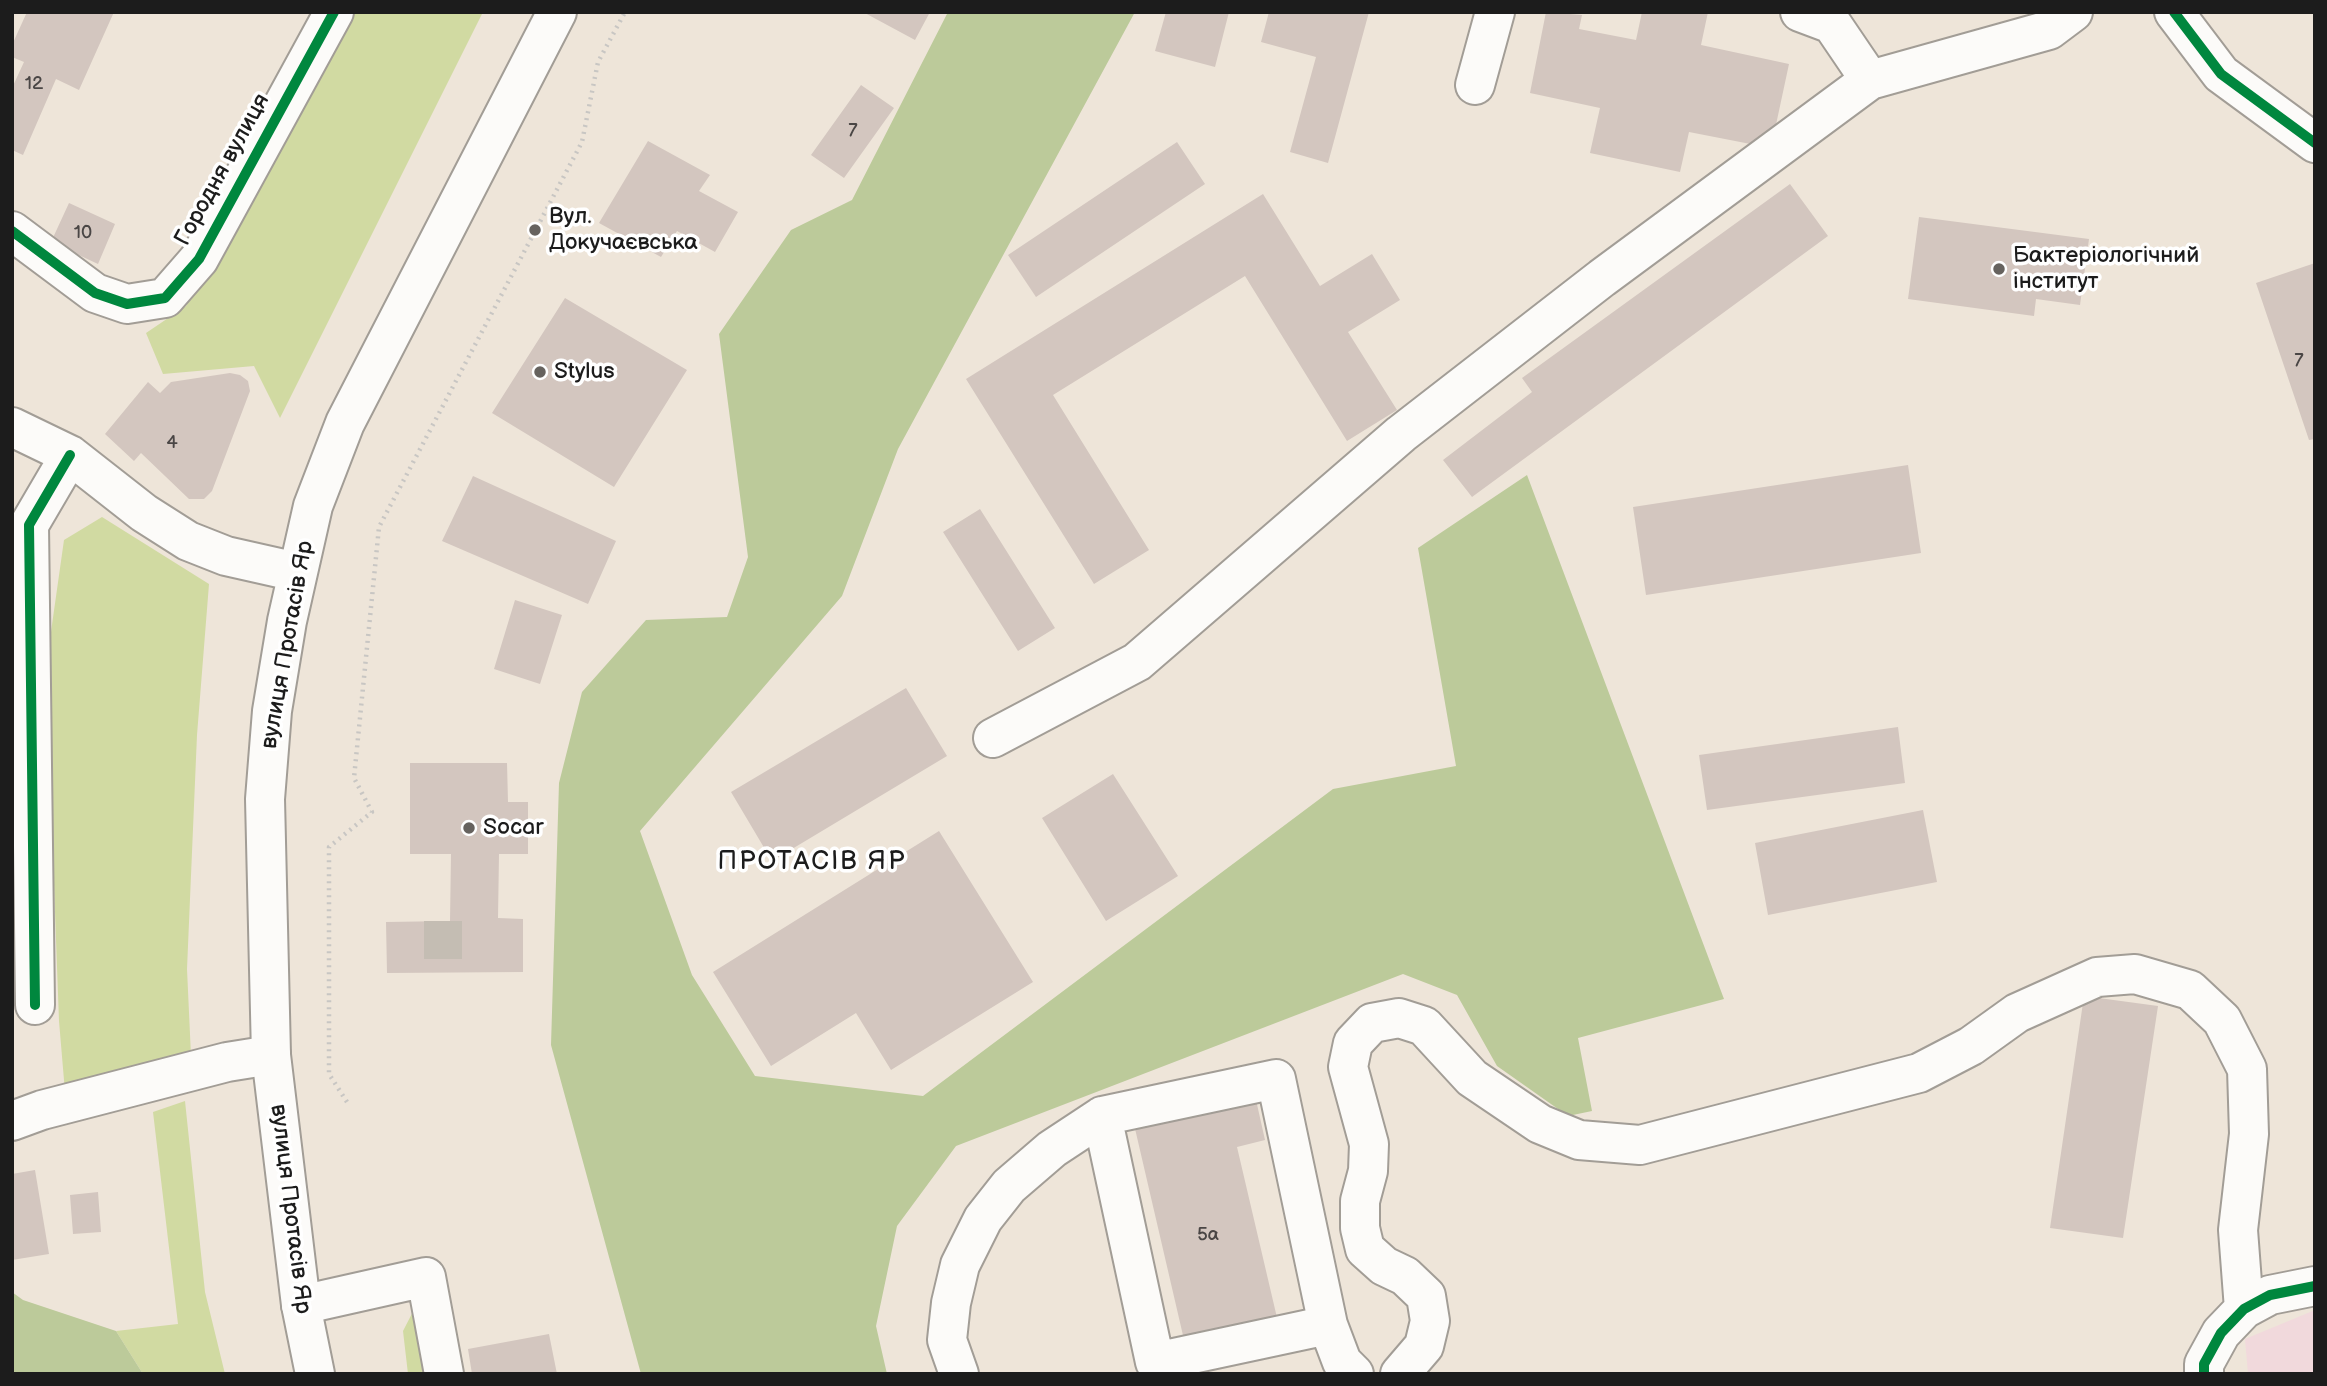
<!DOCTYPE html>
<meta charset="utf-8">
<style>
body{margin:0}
#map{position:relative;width:2327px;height:1386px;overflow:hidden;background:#eee5d9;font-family:"Balsamiq Sans",sans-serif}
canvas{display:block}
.frame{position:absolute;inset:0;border:14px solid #1c1c1c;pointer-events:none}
</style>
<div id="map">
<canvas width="2327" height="1386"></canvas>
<div class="frame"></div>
</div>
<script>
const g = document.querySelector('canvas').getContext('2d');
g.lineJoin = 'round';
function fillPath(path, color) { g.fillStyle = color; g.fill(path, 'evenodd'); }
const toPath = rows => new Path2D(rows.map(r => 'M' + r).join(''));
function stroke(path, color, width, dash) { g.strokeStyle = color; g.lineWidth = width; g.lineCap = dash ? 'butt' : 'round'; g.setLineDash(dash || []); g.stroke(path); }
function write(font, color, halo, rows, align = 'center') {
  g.font = font + ' "Balsamiq Sans",sans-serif'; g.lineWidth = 7; g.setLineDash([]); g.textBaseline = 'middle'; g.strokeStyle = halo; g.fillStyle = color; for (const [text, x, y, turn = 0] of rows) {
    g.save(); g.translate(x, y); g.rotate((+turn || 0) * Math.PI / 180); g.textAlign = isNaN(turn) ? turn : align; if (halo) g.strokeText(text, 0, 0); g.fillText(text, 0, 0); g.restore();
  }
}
const built = toPath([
 [2315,1310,2315,1374,2248,1374,2245,1339]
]);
const green = toPath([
 [354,12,483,12,280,418,254,366,163,374,146,333,186,306],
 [102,517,209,584,197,735,187,969,191,1056,65,1092,59,1021,46,667,64,540],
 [185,1101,205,1292,225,1374,143,1374,116,1331,178,1324,153,1112],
 [421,1296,435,1374,408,1374,403,1331]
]);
const forest = toPath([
 [948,12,1135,12,898,449,842,596,640,831,692,975,755,1076,923,1096,1333,789,1456,766,1418,548,1527,475,1724,999,1578,1038,1592,1111,1568,1116,1497,1066,1457,995,1403,974,956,1146,897,1226,876,1326,887,1374,641,1374,551,1045,559,783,582,692,646,620,727,617,748,557,719,334,791,230,852,200],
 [12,1292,23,1300,116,1331,143,1374,12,1374]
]);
const building = toPath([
 [27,12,114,12,79,90,56,79,23,155,12,150,12,88,24,62,12,57,12,45],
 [863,12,930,12,915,40],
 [1166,12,1229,12,1215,67,1155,51],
 [1269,12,1369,12,1328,163,1290,152,1316,57,1261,42],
 [1546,12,1582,15,1579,29,1636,40,1642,12,1708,12,1701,45,1789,64,1771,148,1689,132,1680,172,1590,153,1600,108,1530,93],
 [861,85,894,108,844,178,811,155],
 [648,141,710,175,699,191,738,212,715,252,677,231,661,257,599,223],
 [1177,142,1205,184,1036,297,1008,255],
 [1790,184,1828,236,1472,497,1443,460,1532,392,1522,378],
 [1263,194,1320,286,1372,254,1400,300,1348,332,1397,410,1347,441,1245,276,1053,395,1149,550,1094,584,966,379],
 [69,203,115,224,98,264,51,242],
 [1919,217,2089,239,2080,305,2036,299,2034,316,1908,299],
 [2315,263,2315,439,2309,440,2256,283],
 [565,298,687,370,614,487,492,413],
 [230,373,240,375,248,381,250,391,212,491,204,499,189,499,141,453,134,461,105,434,148,382,160,393,171,382],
 [1908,465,1921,553,1646,595,1633,507],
 [473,476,616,541,588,604,442,541],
 [980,509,1055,628,1018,651,943,532],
 [515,600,562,615,540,684,494,669],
 [906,688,947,756,772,861,731,792],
 [1898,727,1905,783,1707,810,1699,755],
 [410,763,507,763,508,802,528,802,528,854,499,854,498,918,523,919,523,972,387,973,386,922,450,921,451,854,410,854],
 [1113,774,1178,876,1106,921,1042,818],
 [1923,810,1937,882,1768,915,1755,843],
 [939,831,1033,982,891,1070,856,1013,771,1066,713,972],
 [2084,996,2158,1006,2123,1238,2050,1228],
 [1254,1091,1265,1140,1237,1147,1278,1322,1185,1344,1133,1120],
 [35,1170,49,1254,12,1260,12,1174],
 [98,1192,101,1232,73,1234,70,1195],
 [549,1334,557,1374,472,1374,468,1349]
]);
const minorTunnel = toPath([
 [443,921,443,972]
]);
const path = toPath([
 [347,1102,329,1074,329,847,372,812,354,778,379,527,582,142,598,62,625,12]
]);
const minor = toPath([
 [1800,12,1832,24,1870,80],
 [2174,12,2221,74,2315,143],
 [1475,85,1495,12],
 [12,231,95,293,127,304,165,298,199,259,334,12],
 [12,427,70,455,144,513,188,541,226,556,297,572],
 [993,738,1137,662,1401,434,1602,278,1870,80,2049,30,2073,12],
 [35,1005,29,525,70,455],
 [1276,1079,1328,1325,1155,1362,1102,1116,1276,1079],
 [12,1121,42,1110,227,1062,271,1055],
 [301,1305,426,1277,444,1374],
 [1328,1325,1342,1362,1354,1374],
 [959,1374,947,1340,951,1303,960,1265,983,1219,1009,1186,1052,1149,1102,1116],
 [1400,1374,1424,1346,1430,1321,1426,1296,1405,1276,1384,1266,1365,1249,1360,1228,1360,1201,1368,1171,1369,1144,1348,1067,1353,1043,1372,1023,1399,1018,1424,1026,1472,1078,1540,1124,1579,1140,1640,1145,1919,1073,1971,1046,2017,1013,2097,977,2135,974,2190,990,2222,1020,2247,1069,2249,1134,2238,1230,2244,1309],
 [2204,1374,2204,1364,2221,1333,2244,1309,2270,1295,2315,1286]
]);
const major = toPath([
 [315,1374,301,1305,271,1055,265,799,272,711,287,621,313,506,345,423,557,12]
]);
const cycleway = toPath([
 [2174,12,2221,74,2315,143],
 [12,231,95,293,127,304,165,298,199,259,334,12],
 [35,1005,29,525,70,455],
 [2204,1374,2204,1364,2221,1333,2244,1309,2270,1295,2315,1286]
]);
const markers = [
 [535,230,7,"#66625e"],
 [1999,269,7,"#66625e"],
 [540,372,7,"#66625e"],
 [469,828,7,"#66625e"]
];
const numberNames = [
 ["12",34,84],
 ["7",853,131],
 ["10",83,233],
 ["7",2299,361],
 ["4",172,443],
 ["5а",1208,1235]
];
const streetNames = [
 ["Городня вулиця",223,170,-61],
 ["вулиця Протасів Яр",288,645,-80],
 ["вулиця Протасів Яр",290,1209,83]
];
const poiNames = [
 ["Вул.",549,217],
 ["Докучаєвська",549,243],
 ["Бактеріологічний",2013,256],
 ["інститут",2013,282],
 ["Stylus",554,372],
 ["Socar",483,828]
];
const quarterNames = [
 ["ПРОТАСІВ ЯР",812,862]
];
fillPath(built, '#f1d9dc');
fillPath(green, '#d1daa2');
fillPath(forest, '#bcca9a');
fillPath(building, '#d3c6bf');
stroke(minorTunnel, '#c4bdb3', 38, [38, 19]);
stroke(minor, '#a29d96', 42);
stroke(major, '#a29d96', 42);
stroke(path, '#c8c6c3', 4.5, [2, 5]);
stroke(minor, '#fcfbf9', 38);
stroke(major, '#fcfbf9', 38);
stroke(cycleway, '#00873e', 10);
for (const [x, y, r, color] of markers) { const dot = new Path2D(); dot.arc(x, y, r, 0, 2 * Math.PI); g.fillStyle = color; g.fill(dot); stroke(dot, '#fff', 2.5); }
write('19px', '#4a4645', null, numberNames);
write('23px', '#1c1c1c', '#fff', streetNames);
write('23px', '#1c1c1c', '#fff', poiNames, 'left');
g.letterSpacing = '2px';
write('26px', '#1c1c1c', '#fff', quarterNames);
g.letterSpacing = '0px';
</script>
